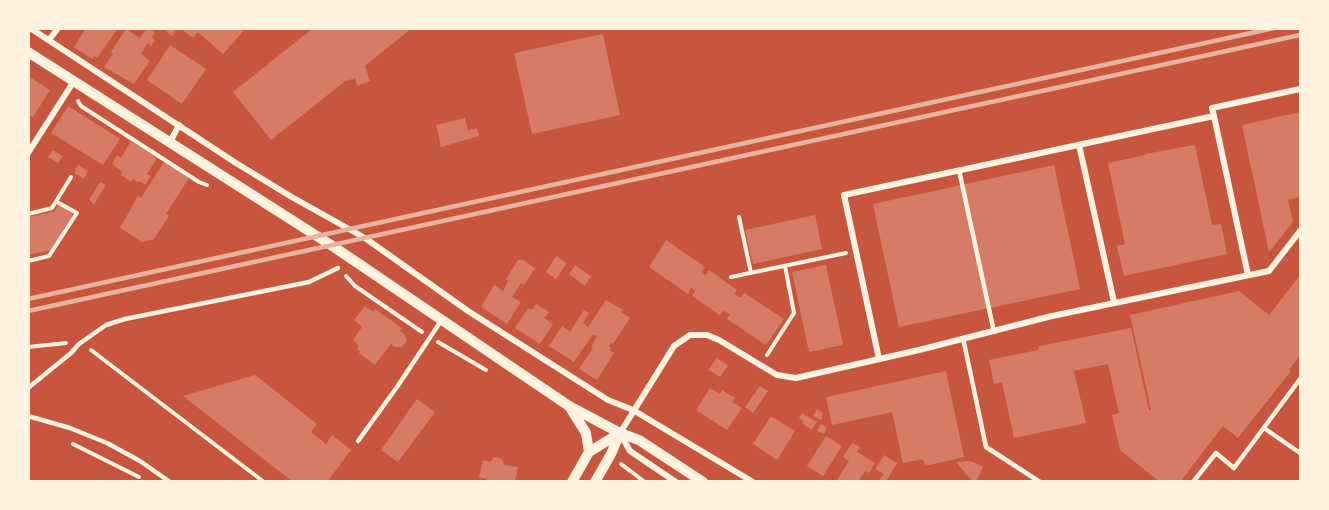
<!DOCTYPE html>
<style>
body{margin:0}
#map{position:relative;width:1329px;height:510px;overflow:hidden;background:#c8553d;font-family:"Noto Serif",serif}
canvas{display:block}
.frame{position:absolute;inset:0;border:30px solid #fff3e0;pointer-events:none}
</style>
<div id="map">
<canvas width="1329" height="510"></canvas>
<div class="frame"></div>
</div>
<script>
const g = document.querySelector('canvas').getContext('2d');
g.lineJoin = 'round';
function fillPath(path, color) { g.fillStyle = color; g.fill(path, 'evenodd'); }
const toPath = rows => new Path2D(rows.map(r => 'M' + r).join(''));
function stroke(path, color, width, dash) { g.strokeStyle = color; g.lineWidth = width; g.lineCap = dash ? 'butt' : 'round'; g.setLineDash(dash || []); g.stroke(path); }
const building = toPath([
 [86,28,118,28,97,58,94,56,92,59,74,47],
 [147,28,155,32,152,37,155,40,151,46,148,43,141,54,150,61,134,84,104,67,113,54,111,52,126,29,140,38],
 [162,28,177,28,172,36],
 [180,28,246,28,223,54,198,32,193,38],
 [313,28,412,28,365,66,370,81,357,86,355,78,344,82,271,140,233,92],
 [603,34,620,115,532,134,514,53],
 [170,45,206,69,182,104,147,80],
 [28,76,50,90,33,117,28,115],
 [68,106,120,139,103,165,51,133],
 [1300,112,1300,197,1288,200,1293,222,1269,252,1242,125],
 [465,118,468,130,477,128,479,136,441,147,436,125],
 [131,141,157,158,147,174,151,176,145,185,139,181,138,182,133,179,131,182,126,178,121,175,122,172,112,164,117,155,121,158],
 [1195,145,1212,225,1221,224,1227,254,1124,276,1117,246,1125,244,1108,163,1145,155,1145,154],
 [53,150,63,156,58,163,48,157],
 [164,162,189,178,166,214,169,216,154,239,142,242,120,228,138,196,141,198],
 [78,165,88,171,84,179,74,173],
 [1054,165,1080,289,899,327,873,204],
 [100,182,106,185,94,204,89,200],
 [59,204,74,214,52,250,28,255,28,217,56,211,55,210],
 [815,215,822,249,753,264,745,230],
 [666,240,705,267,702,272,706,275,709,270,737,290,734,294,740,298,744,293,784,319,766,345,727,319,730,314,723,311,720,315,692,296,695,291,691,288,688,294,649,267],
 [556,256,567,263,556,279,546,272],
 [518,260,523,260,535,268,524,285,521,283,512,297,521,302,507,324,481,307,494,285,503,291,508,281,506,279],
 [575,265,591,276,585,286,569,274],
 [826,265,843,345,809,352,792,272],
 [1300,275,1300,355,1289,370,1291,371,1238,438,1223,426,1180,482,1160,482,1120,450,1112,415,1119,413,1108,364,1074,371,1086,423,1014,438,1002,382,994,384,989,360,1038,350,1039,346,1131,328,1149,410,1151,410,1130,315,1239,291,1269,315],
 [606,300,623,310,621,312,630,318,613,344,611,343,609,346,611,348,609,350,614,353,597,380,579,369,593,348,591,347,597,336,593,334,574,362,549,346,562,326,570,332,584,310,589,313,583,323,588,327],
 [536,304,549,312,544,318,553,324,540,344,515,328,528,308,532,310],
 [365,306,373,312,375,309,402,328,400,331,404,334,407,341,402,347,394,347,391,344,375,365,359,353,360,351,357,349,359,346,353,340,362,327,354,320],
 [716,358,728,365,720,377,709,370],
 [946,371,964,457,925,466,923,459,903,463,892,412,832,425,826,397],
 [255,375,317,424,311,432,326,444,332,435,351,450,327,482,293,482,183,396],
 [760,386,768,391,753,413,745,407],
 [710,388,720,394,722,390,735,398,732,402,742,408,727,430,696,410],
 [417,399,435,412,398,462,381,450],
 [817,409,823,413,821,420,813,416],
 [802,413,817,422,812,430,802,423,803,421,799,418],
 [771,416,795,431,777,460,753,444],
 [821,424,827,428,824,434,817,431],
 [826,436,842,446,823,476,807,466],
 [852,443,860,447,857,452,875,463,869,473,865,471,858,482,836,482,849,461,843,457],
 [884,455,897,463,886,482,878,482,884,474,875,469],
 [494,457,502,459,504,465,518,467,515,482,486,482,487,479,479,477,483,460,490,462],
 [970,461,983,467,976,482,973,482,956,462]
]);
const path = toPath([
 [78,101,81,106,199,182,207,185],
 [28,214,52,208,71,177],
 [739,217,751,273],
 [28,261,49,256,77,213,57,202],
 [346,276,355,286,422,332],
 [731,277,846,253],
 [438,342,486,370],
 [28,347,66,343],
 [91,350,264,482],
 [767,355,794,313,785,266],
 [73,444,139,477],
 [621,464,645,482]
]);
const service = toPath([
 [959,170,994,332],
 [963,338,986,447,1040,482],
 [28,388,71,353,79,344,106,325,125,319,309,282,338,268],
 [28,416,70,428,107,443,140,461,170,482],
 [1264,428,1300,453],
 [358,441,397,387,441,321],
 [1193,482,1216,453,1234,468,1300,379]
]);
const minor = toPath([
 [30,28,236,163,290,196,365,238,468,311,608,400,633,410,753,482],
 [49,40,58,28],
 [1214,116,1248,275],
 [170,142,179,125],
 [1079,145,1114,302],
 [28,153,74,81],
 [879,359,844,195,1214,116,1212,108,1300,89],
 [676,482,630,451,620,433,674,346,690,335,707,335,719,340,777,375,796,378,919,350,1052,316,1269,271,1300,231]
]);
const tertiary = toPath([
 [28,52,331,245,569,406,620,433,639,440,703,482],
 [569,406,586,433,589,452,572,482],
 [589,452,620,433],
 [595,482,611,454,620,433]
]);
const rail = toPath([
 [28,299,1274,28],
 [28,311,1300,35]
]);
fillPath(building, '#d67c66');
stroke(path, '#fff3e0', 4);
stroke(service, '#fff3e0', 4.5);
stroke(minor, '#fff3e0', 6);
stroke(tertiary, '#fff3e0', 10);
stroke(rail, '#e9b49f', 4.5);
</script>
